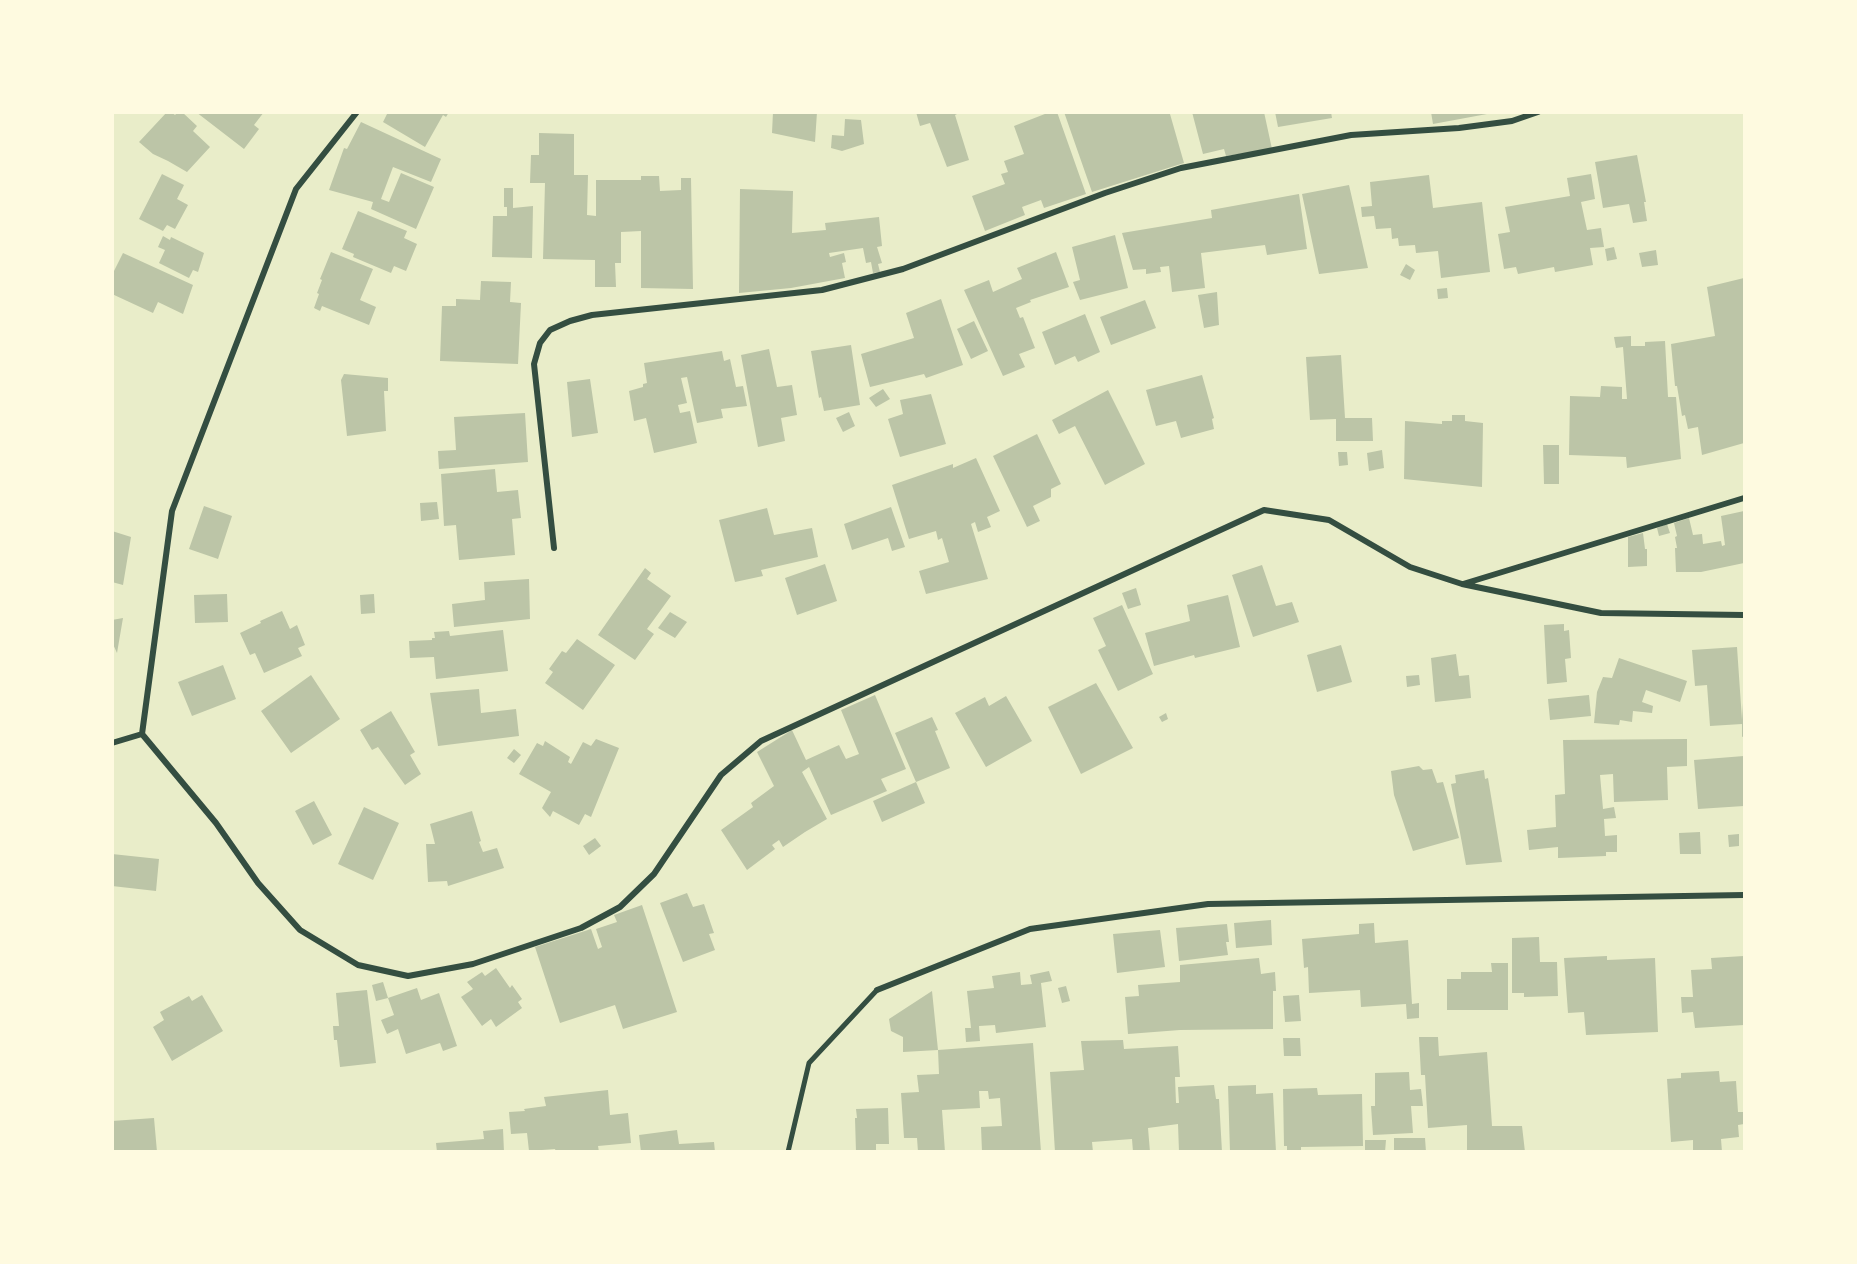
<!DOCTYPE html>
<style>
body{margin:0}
#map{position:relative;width:1857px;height:1264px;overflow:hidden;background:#e9edc9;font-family:"Varela Round",sans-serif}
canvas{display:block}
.frame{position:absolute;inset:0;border:114px solid #fefae0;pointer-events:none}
</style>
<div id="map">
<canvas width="1857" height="1264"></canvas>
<div class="frame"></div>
</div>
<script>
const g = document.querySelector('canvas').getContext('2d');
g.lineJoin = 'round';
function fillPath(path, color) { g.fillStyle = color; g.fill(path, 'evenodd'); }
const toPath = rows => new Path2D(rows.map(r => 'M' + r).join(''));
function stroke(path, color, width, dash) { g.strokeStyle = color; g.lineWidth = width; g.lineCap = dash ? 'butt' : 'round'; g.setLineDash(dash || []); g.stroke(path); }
const building = toPath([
 [167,112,171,112,175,115,178,112,182,112,197,126,193,131,210,147,187,172,168,161,153,154,139,142],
 [196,112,264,112,254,125,259,129,244,149],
 [388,112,449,112,446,117,443,115,425,147,383,122],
 [773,112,817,112,815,142,772,133],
 [916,112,961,112,955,115,969,160,947,167,930,123,920,126],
 [1050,112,1057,112,1086,194,1044,208,1041,200,1022,207,1025,215,985,231,972,196,1005,184,1001,174,1008,172,1004,161,1024,154,1014,126],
 [1064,112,1174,112,1170,114,1184,163,1092,192],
 [1192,112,1264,112,1272,149,1226,156,1224,149,1203,154],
 [1275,112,1331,112,1332,118,1278,127],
 [1431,112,1487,112,1487,114,1433,124],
 [845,119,861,120,864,144,842,151,831,148,832,135,844,136],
 [361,122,441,159,431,182,393,167,381,199,389,202,401,173,434,187,416,229,371,209,373,202,329,190,344,148,347,149],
 [539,133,574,134,574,175,588,175,587,215,596,216,596,180,641,180,641,176,659,176,660,191,681,190,681,178,691,178,693,289,641,288,641,231,621,232,621,263,615,263,616,287,595,287,595,260,543,259,545,183,530,183,531,155,539,155],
 [1637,155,1646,202,1644,202,1647,221,1633,223,1629,204,1603,208,1595,162],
 [162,174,184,185,177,199,188,205,175,229,167,225,163,231,139,219],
 [1591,174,1595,199,1581,202,1587,230,1601,228,1604,247,1590,248,1593,265,1555,272,1554,267,1518,274,1516,267,1504,269,1498,234,1510,232,1505,207,1570,196,1567,178],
 [1429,175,1433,208,1482,202,1490,272,1441,278,1438,251,1416,253,1415,245,1399,246,1398,238,1392,239,1391,228,1376,229,1374,216,1362,217,1361,207,1372,206,1370,182],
 [1349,185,1368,268,1319,274,1302,194],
 [504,188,513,188,513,208,533,206,532,258,492,257,493,216,507,216,507,207,504,207],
 [740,189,793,191,792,233,826,230,825,223,879,217,882,246,877,247,882,263,878,264,880,272,873,273,871,262,866,263,863,248,829,253,830,257,844,253,846,262,842,263,845,278,791,288,739,293],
 [1299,194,1307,249,1267,255,1265,245,1201,253,1205,288,1172,292,1169,266,1160,267,1161,272,1146,274,1146,269,1133,270,1122,233,1212,218,1211,210],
 [358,211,407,231,404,238,417,244,406,271,394,266,391,273,353,257,354,254,342,249],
 [1115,235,1128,288,1080,300,1073,282,1080,280,1072,247],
 [163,236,170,240,171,237,204,253,198,272,193,270,189,278,159,263,165,250,158,247],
 [1614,247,1617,259,1607,261,1605,249],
 [1656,250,1658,265,1642,267,1639,253],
 [331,252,373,269,360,300,376,307,369,325,322,306,320,311,314,308,319,294,317,293,322,280,320,279],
 [1056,252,1069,287,1030,300,1031,302,1016,308,1020,318,1023,317,1035,348,1019,354,1025,367,1003,376,964,290,989,280,993,292,1022,279,1017,268],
 [123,253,193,285,183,314,158,302,153,313,112,294,112,275],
 [1406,264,1415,270,1410,280,1400,275],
 [1744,278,1744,443,1702,455,1698,427,1688,429,1685,415,1682,416,1677,386,1675,386,1671,344,1715,336,1707,287],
 [481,281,511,282,510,302,521,303,518,364,440,361,442,306,456,306,456,299,480,300],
 [1447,288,1448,298,1438,299,1437,289],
 [1217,292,1219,325,1204,328,1198,295],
 [941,299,963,365,926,378,924,374,870,387,861,354,914,338,906,313],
 [1145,300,1156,328,1111,345,1100,317],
 [1085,314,1100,352,1078,362,1075,356,1055,365,1042,332],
 [974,321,988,351,971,359,957,329],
 [1631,336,1631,346,1645,346,1645,342,1665,341,1668,397,1676,397,1681,459,1627,468,1626,457,1569,455,1570,396,1600,397,1601,386,1622,387,1622,399,1627,399,1623,347,1616,348,1614,337],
 [851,345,860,405,824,411,821,397,819,398,811,351],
 [769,349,777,387,792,385,797,415,781,418,785,441,758,447,741,355],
 [722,351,724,361,730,359,736,387,743,386,747,406,721,409,723,418,697,423,687,377,681,378,687,403,678,405,680,413,690,411,697,443,654,453,646,418,634,421,629,391,643,387,643,384,647,383,644,363],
 [1341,355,1345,418,1372,418,1373,441,1336,441,1336,419,1310,420,1306,357],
 [344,374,388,378,388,391,384,391,386,431,347,436,341,380],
 [1202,375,1214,418,1212,419,1214,429,1181,438,1176,421,1156,426,1146,390],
 [590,379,598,433,572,437,567,382],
 [883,389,890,399,876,407,869,398],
 [1108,390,1145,464,1105,485,1075,426,1059,434,1052,420],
 [931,394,946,444,900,457,888,419,903,414,900,400],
 [849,412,855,426,843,432,836,418],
 [525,413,528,462,439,469,438,451,456,450,454,417],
 [1452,415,1465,415,1465,421,1483,423,1482,487,1404,479,1405,421,1442,424,1442,421,1452,421],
 [1037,434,1061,484,1051,489,1051,497,1033,506,1040,521,1027,527,993,456],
 [1543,445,1559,445,1559,484,1544,484],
 [1382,450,1384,468,1369,471,1367,453],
 [1338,452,1347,452,1348,465,1339,466],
 [976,458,1000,511,987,517,991,527,978,532,975,522,971,524,988,579,926,594,919,571,949,562,942,538,938,540,936,531,909,539,892,485,953,464,953,468],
 [495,469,497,492,518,490,521,518,512,519,515,555,459,560,456,525,444,526,441,474],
 [437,502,439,519,421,521,420,503],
 [204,506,232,516,218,559,189,549],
 [891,507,905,547,892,551,888,538,852,550,844,524],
 [767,508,774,535,812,528,818,557,761,570,763,576,735,582,719,520],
 [1744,511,1744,563,1701,572,1676,572,1675,548,1677,548,1675,537,1677,536,1674,523,1689,518,1693,535,1702,534,1703,544,1721,541,1722,546,1725,545,1721,516],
 [1667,524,1670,533,1659,536,1657,528],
 [112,531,131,537,123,585,112,582],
 [1643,533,1645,549,1647,549,1647,566,1628,567,1628,537],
 [825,564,837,601,797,615,785,578],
 [1262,565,1276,606,1292,602,1299,622,1253,637,1232,575],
 [645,568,651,573,647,579,671,596,647,629,654,634,635,660,598,635],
 [529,579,530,619,454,627,452,604,485,600,484,582],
 [1136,588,1141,605,1128,609,1122,593],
 [227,594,228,622,195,623,194,595],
 [374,594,375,613,361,614,360,595],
 [1228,595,1240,647,1195,658,1194,655,1154,666,1145,633,1190,621,1187,605],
 [1122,605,1153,674,1118,691,1098,650,1106,646,1093,618],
 [282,611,290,629,297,625,305,645,298,648,302,656,264,673,255,653,250,655,240,633,261,623,260,621],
 [670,612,687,622,675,638,658,628],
 [123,618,117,653,112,642,112,620],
 [1564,624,1564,631,1569,630,1571,658,1565,659,1567,682,1547,684,1544,625],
 [503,630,508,671,436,679,434,657,410,658,409,641,432,640,432,638,435,638,434,632,449,631,450,636],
 [577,639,615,665,583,710,545,683,553,672,549,669,562,651,566,653],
 [1341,645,1352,682,1317,692,1307,655],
 [1737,647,1742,720,1743,703,1744,703,1744,736,1742,737,1742,724,1710,726,1707,685,1695,686,1692,650],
 [1456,654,1459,676,1469,675,1471,698,1435,702,1431,658],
 [1619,658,1687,681,1680,702,1646,690,1642,702,1653,706,1652,713,1633,711,1632,722,1620,720,1619,725,1594,723,1597,692,1603,677,1612,678],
 [223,665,236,699,192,716,178,682],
 [311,675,340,719,291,753,261,711],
 [1419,675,1420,685,1407,687,1406,676],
 [1096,683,1133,748,1081,774,1048,707],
 [479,689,481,713,516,709,519,736,438,746,430,693],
 [875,695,906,769,881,779,887,791,831,815,809,767,802,772,827,819,805,832,783,847,779,840,772,845,775,849,747,870,721,830,753,807,751,803,774,786,757,752,792,730,806,760,839,745,846,759,859,754,841,710],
 [1589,695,1591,716,1550,720,1548,699],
 [1006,696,1032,741,986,767,955,713,985,697,989,706],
 [391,711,415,752,410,755,421,774,405,785,378,747,372,750,360,730],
 [1166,713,1168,719,1162,722,1159,717],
 [932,717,938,730,935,731,950,768,916,782,925,803,882,822,873,801,916,782,895,733],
 [596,739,619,748,591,817,585,814,579,825,553,811,550,817,542,808,551,792,519,774,537,743,543,746,545,741,570,757,568,762,571,764,583,742,591,746],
 [1687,739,1687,766,1667,767,1668,800,1614,802,1613,774,1600,775,1603,809,1614,807,1616,818,1604,819,1605,836,1617,835,1617,852,1606,852,1606,856,1558,858,1558,847,1529,850,1527,830,1556,827,1555,795,1565,794,1563,740],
 [514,749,521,755,514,763,507,758],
 [1744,756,1744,806,1698,809,1694,760],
 [1419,766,1423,770,1432,769,1437,783,1443,782,1459,838,1413,851,1394,795,1391,771],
 [1484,770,1485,779,1488,778,1502,862,1466,865,1451,784,1456,783,1455,775],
 [314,801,332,835,313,845,295,811],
 [364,807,399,823,373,880,338,864],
 [472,811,481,841,479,842,483,852,497,848,504,868,448,886,447,881,428,882,426,844,435,844,430,824],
 [1700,832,1701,854,1680,854,1679,833],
 [1739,834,1739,846,1729,847,1728,835],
 [595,838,601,846,589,855,583,846],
 [112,854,159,859,156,891,112,886],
 [687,893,693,907,704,904,714,933,709,934,715,950,683,962,660,903],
 [642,905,677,1012,623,1029,615,1005,560,1023,535,947,591,929,598,949,602,947,596,929,617,922,614,915],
 [1271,920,1272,945,1236,948,1234,923],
 [1374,923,1375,943,1408,940,1412,1004,1419,1003,1419,1018,1407,1019,1406,1004,1361,1007,1360,990,1309,993,1308,967,1304,968,1302,939,1359,934,1359,924],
 [1227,924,1229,942,1226,942,1228,955,1179,961,1176,928],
 [1160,930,1165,967,1117,973,1113,934],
 [1539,937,1540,962,1557,962,1558,996,1524,997,1524,993,1512,993,1512,938],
 [1607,956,1607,960,1655,958,1658,1032,1586,1035,1584,1012,1568,1013,1564,958],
 [1744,956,1744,1025,1695,1028,1693,1012,1682,1013,1681,997,1693,997,1691,970,1712,969,1711,958],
 [1259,958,1261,974,1275,972,1276,991,1273,991,1273,1029,1180,1030,1128,1034,1125,997,1139,996,1138,985,1180,982,1180,965],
 [1491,963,1508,963,1508,1010,1447,1010,1447,979,1461,979,1461,972,1492,972],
 [496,968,510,988,512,985,522,999,518,1002,522,1008,496,1027,491,1019,482,1026,461,997,473,989,467,982,482,972,485,976],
 [1049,971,1052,981,1041,983,1046,1027,996,1033,995,1025,979,1026,980,1041,966,1042,965,1028,971,1028,967,991,994,988,992,976,1020,972,1021,985,1032,984,1030,975],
 [383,982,388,998,417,988,421,1000,439,993,457,1046,443,1051,440,1043,406,1054,398,1029,387,1034,381,1020,394,1015,388,998,376,1001,372,985],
 [1066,986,1070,1001,1062,1003,1058,988],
 [367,990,376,1063,340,1067,337,1040,334,1040,333,1026,339,1026,336,993],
 [932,991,938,1050,903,1052,903,1037,891,1031,889,1019],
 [202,995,223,1031,172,1061,153,1027,164,1020,160,1012,189,996,192,1001],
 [1299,995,1301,1021,1285,1022,1283,996],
 [1419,1037,1438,1037,1439,1056,1487,1052,1492,1126,1522,1126,1525,1152,1467,1152,1467,1125,1428,1128,1425,1075,1421,1075],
 [1283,1038,1300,1038,1301,1056,1284,1056],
 [1123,1040,1124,1049,1178,1046,1180,1077,1175,1077,1176,1103,1179,1103,1178,1087,1214,1085,1216,1099,1219,1099,1222,1152,1179,1152,1178,1124,1148,1128,1150,1152,1133,1152,1132,1139,1092,1142,1093,1152,1055,1152,1050,1072,1084,1070,1081,1041],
 [1033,1043,1041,1152,982,1152,981,1127,1002,1126,1000,1098,989,1099,988,1091,979,1091,980,1108,942,1110,945,1152,918,1152,917,1138,904,1138,901,1093,919,1092,917,1075,939,1074,938,1050],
 [1719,1071,1720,1082,1736,1081,1738,1112,1744,1112,1744,1124,1738,1125,1739,1137,1721,1139,1722,1152,1693,1152,1693,1140,1671,1142,1667,1079,1681,1078,1681,1073],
 [1409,1072,1410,1090,1421,1089,1423,1106,1411,1106,1413,1133,1373,1135,1371,1106,1375,1106,1375,1073],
 [1256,1085,1256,1094,1273,1093,1276,1152,1230,1152,1228,1086],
 [1317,1088,1318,1095,1362,1094,1363,1146,1301,1147,1301,1152,1287,1152,1287,1146,1284,1146,1283,1089],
 [608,1090,610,1115,628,1113,631,1143,598,1146,599,1152,556,1152,555,1149,529,1151,527,1133,511,1134,509,1112,525,1111,524,1109,546,1106,544,1097],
 [888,1108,889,1144,876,1144,876,1152,856,1152,855,1118,857,1118,856,1109],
 [154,1118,157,1152,112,1152,112,1121],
 [503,1129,504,1152,437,1152,436,1143,484,1139,483,1131],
 [677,1130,679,1144,714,1142,715,1152,641,1152,639,1135],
 [1394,1138,1425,1138,1426,1152,1394,1152],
 [1365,1140,1386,1140,1385,1152,1365,1152]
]);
const pedestrian = toPath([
 [788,1152,809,1063,877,990]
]);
const minor = toPath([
 [554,548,534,364,540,343,550,330,570,321,592,315,822,290,903,269,1105,193,1181,168,1351,135,1459,128,1512,121,1538,112],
 [1463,584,1744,498],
 [142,734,216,823,258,883,300,930,358,965,408,976,473,964,581,928,620,907,654,874,721,775,761,741,1264,510,1329,520,1410,567,1462,584,1601,613,1744,615],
 [142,734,172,511,296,189,357,112],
 [112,743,142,734],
 [877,990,1030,929,1208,904,1744,895]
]);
fillPath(building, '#bcc5a7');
stroke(pedestrian, '#344e41', 5);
stroke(minor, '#344e41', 6);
</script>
